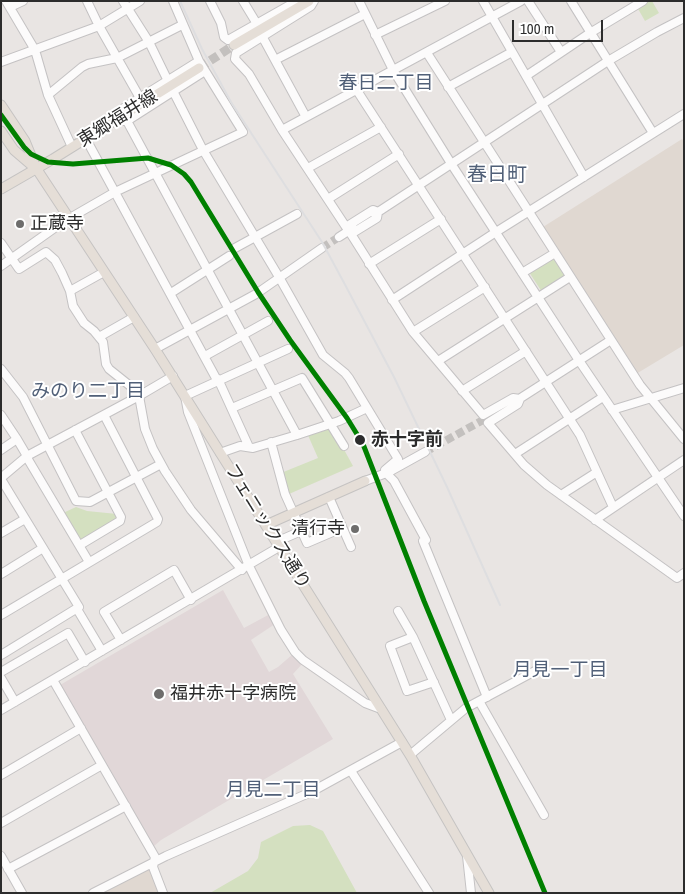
<!DOCTYPE html>
<meta charset="utf-8">
<style>
body{margin:0}
#map{position:relative;width:685px;height:894px;overflow:hidden;background:#e9e5e3;font-family:"Archivo Narrow",sans-serif}
canvas{display:block}
.frame{position:absolute;inset:0;border:2px solid #2c2c2c;pointer-events:none}
.scale{position:absolute;left:512px;top:20px;width:91px;height:22px;box-sizing:border-box;border:2px solid #2c2c2c;border-top:0;padding-left:6px;font-size:15px;line-height:18px;white-space:nowrap;color:#2c2c2c;-webkit-text-stroke:4px #fff;paint-order:stroke}
</style>
<div id="map">
<canvas width="685" height="894"></canvas>
<div class="frame"></div>
<div class="scale">100 m</div>
</div>
<script>
const g = document.querySelector('canvas').getContext('2d');
g.lineJoin = 'round';
function fillPath(path, color) { g.fillStyle = color; g.fill(path, 'evenodd'); }
const toPath = rows => new Path2D(rows.map(r => 'M' + r).join(''));
function stroke(path, color, width, dash) { g.strokeStyle = color; g.lineWidth = width; g.lineCap = dash ? 'butt' : 'round'; g.setLineDash(dash || []); g.stroke(path); }
function write(font, color, halo, rows, align = 'center') {
  g.font = font + ' "Archivo Narrow","Noto Sans JP",sans-serif'; g.lineWidth = 4; g.setLineDash([]); g.textBaseline = 'middle'; g.strokeStyle = halo; g.fillStyle = color; for (const [text, x, y, turn = 0] of rows) {
    g.save(); g.translate(x, y); g.rotate((+turn || 0) * Math.PI / 180); g.textAlign = isNaN(turn) ? turn : align; if (halo) g.strokeText(text, 0, 0); g.fillText(text, 0, 0); g.restore();
  }
}
const education = toPath([
 [682,139,684,142,684,345,636,374,543,227],
 [148,868,151,870,161,893,100,893]
]);
const medical = toPath([
 [223,590,244,628,270,614,275,624,251,640,269,672,278,667,293,654,303,663,293,674,333,739,161,840,153,847,60,685]
]);
const green = toPath([
 [648,1,652,1,659,13,645,21,637,7],
 [554,256,568,277,542,292,529,272],
 [330,424,353,466,289,494,281,473,318,458,307,433],
 [76,507,87,511,117,514,118,517,117,521,83,541,79,540,63,513],
 [310,825,323,831,357,893,210,893,248,871,258,858,261,842,293,826]
]);
const minorTunnel = toPath([
 [322,248,339,237],
 [425,452,485,419]
]);
const majorTunnel = toPath([
 [199,68,234,45]
]);
const minor = toPath([
 [6,1,35,50,48,95,72,147],
 [87,1,99,26,140,98],
 [123,1,149,42,168,81],
 [210,1,221,23,224,37,228,40,297,1],
 [243,1,257,24],
 [314,1,311,6,236,53,235,59,249,74,282,130,346,227,373,210,378,212,377,218,351,234,413,332,483,415,513,398,520,399],
 [359,1,393,70,452,165,580,362,684,516],
 [483,1,584,177],
 [528,1,561,52],
 [571,1,653,133],
 [10,7,23,1],
 [375,35,445,1],
 [262,36,306,117],
 [427,53,640,385,684,439],
 [275,60,365,14],
 [199,61,119,111,115,121,127,121,205,71],
 [1,62,99,26,140,1],
 [526,76,590,33,643,1],
 [448,87,512,52],
 [356,89,580,435,613,507],
 [173,91,203,150,279,277,323,355,345,373,349,378,398,459,385,470,386,473,394,481,426,540,423,541,487,697],
 [48,95,82,67,88,64,117,58,182,25],
 [127,121,297,435],
 [282,130,521,1],
 [86,139,217,380],
 [308,168,381,127],
 [328,199,399,154],
 [375,214,608,61,657,32,684,18],
 [339,237,353,228],
 [1,243,19,269,46,252,55,260,62,273,70,291,73,306,84,323,94,331,103,342,106,364,109,369,134,389,139,396,145,429,153,449,165,471,191,510,242,570],
 [235,248,297,214],
 [369,264,441,219],
 [1,266,63,222,115,192,243,132,199,61,173,1],
 [522,273,555,253],
 [70,291,104,272],
 [171,293,229,256],
 [392,300,496,232,684,114],
 [413,332,485,287],
 [99,337,134,317],
 [155,349,256,294,322,248],
 [288,349,185,396,188,412,249,566,281,630,295,652,303,660,365,703,381,709],
 [205,356,268,321],
 [438,361,570,277],
 [1,369,23,397,76,501,90,502,161,464],
 [218,379,249,447],
 [462,391,526,351],
 [520,399,518,404,488,423,524,465,547,485,677,578,684,573],
 [516,401,611,340],
 [232,408,302,378,344,446],
 [612,410,684,388],
 [1,415,17,439],
 [75,430,121,517,120,521,80,545],
 [271,442,285,494,307,543,342,528],
 [1,450,17,439,27,456],
 [220,453,240,446,253,448,297,435,339,421,367,408],
 [515,454,603,397],
 [26,456,89,562],
 [1,478,27,456,139,396,173,376],
 [1,479,79,607,1,655],
 [365,481,389,472,425,452],
 [561,495,597,472],
 [329,497,351,547],
 [595,520,684,460],
 [1,533,25,519],
 [276,542,301,531],
 [1,574,43,548],
 [77,609,102,651],
 [398,611,413,637,451,720],
 [1,615,157,522,158,519,104,415],
 [413,637,390,646,407,691,434,682],
 [121,640,104,612,174,570,191,600],
 [1,672,68,633,85,662],
 [1,678,15,702],
 [53,680,155,857,153,867,163,893],
 [479,701,544,815],
 [1,710,279,547],
 [410,755,466,708,535,671],
 [351,771,429,893],
 [1,775,81,728],
 [1,823,102,765],
 [1,856,22,893],
 [467,856,471,893],
 [8,869,126,806],
 [93,893,166,856,311,792,402,742]
]);
const major = toPath([
 [234,45,309,1],
 [1,105,25,141,36,168,155,349,410,755,489,893],
 [1,131,14,150,35,168],
 [1,189,53,159,199,68],
 [266,525,365,481]
]);
const rail = toPath([
 [180,1,202,49,231,102,322,242,342,279,394,377,447,487,500,605]
]);
const rail1 = toPath([
 [1,115,24,147,31,154,48,162,73,164,148,158,171,165,184,174,191,182,258,292,290,340,347,418,363,444,424,601,545,893]
]);
const markers = [
 [20,224,5,"#6e6d6c"],
 [360,440,6,"#2c2c2c"],
 [355,529,5,"#6e6d6c"],
 [159,694,6,"#6e6d6c"]
];
const streetNames = [
 ["東郷福井線",118,119,-32],
 ["フェニックス通り",267,527,58]
];
const poiNames = [
 ["正蔵寺",30,224],
 ["清行寺",345,529,"right"],
 ["福井赤十字病院",170,694]
];
const stopNames = [
 ["赤十字前",371,440]
];
const neighbourhoodNames = [
 ["春日二丁目",386,84],
 ["みのり二丁目",88,392],
 ["月見一丁目",560,671],
 ["月見二丁目",273,791]
];
const quarterNames = [
 ["春日町",497,176]
];
fillPath(education, '#e0d8d1');
fillPath(medical, '#e1d7d8');
fillPath(green, '#d4e0c0');
stroke(minorTunnel, '#c3c0be', 8, [8, 4]);
stroke(majorTunnel, '#c3c0be', 9, [9, 4.5]);
stroke(minor, '#c4c2c3', 10);
stroke(major, '#c5c3c2', 11);
stroke(minor, '#fcfbfb', 8);
stroke(major, '#e5ded7', 9);
stroke(rail, '#dedee0', 2);
stroke(rail1, '#008000', 5);
for (const [x, y, r, color] of markers) { const dot = new Path2D(); dot.arc(x, y, r, 0, 2 * Math.PI); g.fillStyle = color; g.fill(dot); stroke(dot, '#fff', 2); }
write('18px', '#2c2c2c', '#fff', streetNames);
write('18px', '#2c2c2c', '#fff', poiNames, 'left');
write('bold 18px', '#2c2c2c', '#fff', stopNames, 'left');
write('19px', '#516078', '#fff', neighbourhoodNames);
write('20px', '#516078', '#fff', quarterNames);
</script>
